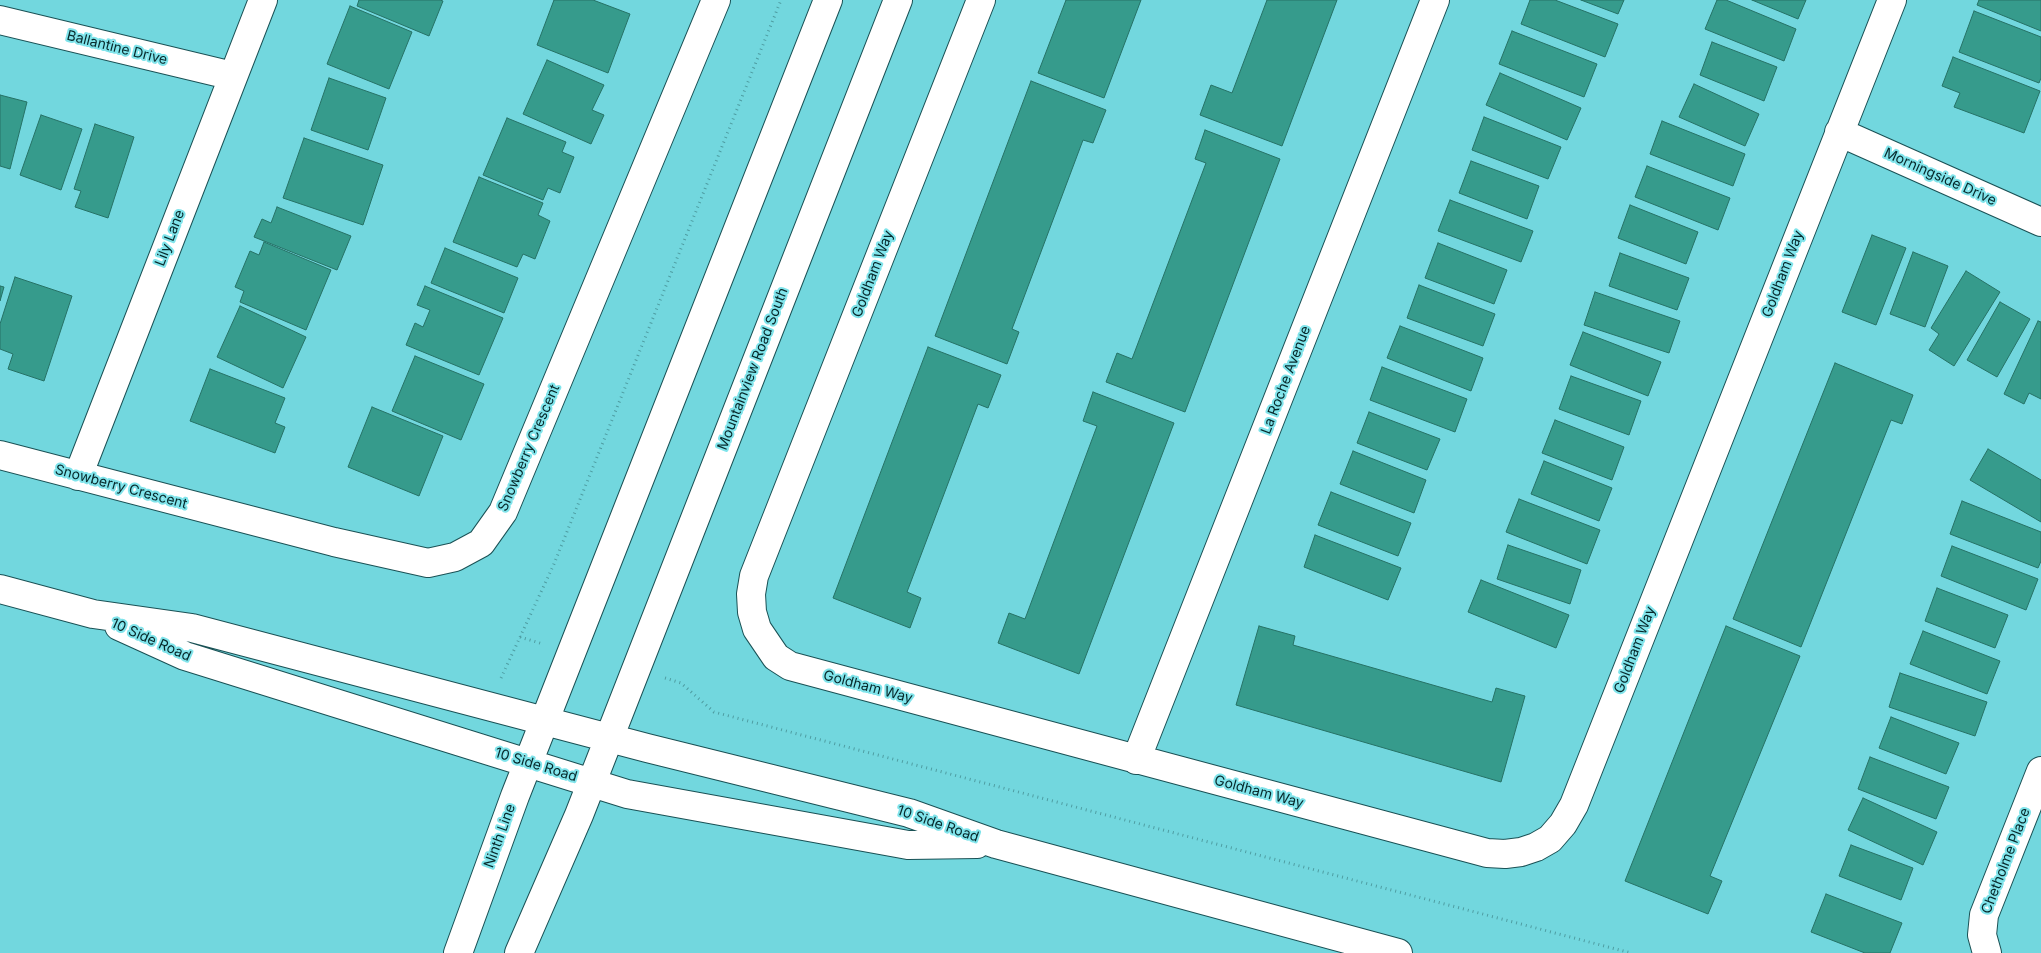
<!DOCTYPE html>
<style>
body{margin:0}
canvas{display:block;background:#72d7de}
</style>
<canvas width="2041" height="953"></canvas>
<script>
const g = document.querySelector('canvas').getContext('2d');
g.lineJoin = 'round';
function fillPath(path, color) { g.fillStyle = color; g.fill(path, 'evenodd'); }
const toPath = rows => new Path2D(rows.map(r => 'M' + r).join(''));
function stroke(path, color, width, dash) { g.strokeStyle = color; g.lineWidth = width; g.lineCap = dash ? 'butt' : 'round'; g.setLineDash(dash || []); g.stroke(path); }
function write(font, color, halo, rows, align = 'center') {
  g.font = font + ' Inter,sans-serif'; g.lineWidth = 4; g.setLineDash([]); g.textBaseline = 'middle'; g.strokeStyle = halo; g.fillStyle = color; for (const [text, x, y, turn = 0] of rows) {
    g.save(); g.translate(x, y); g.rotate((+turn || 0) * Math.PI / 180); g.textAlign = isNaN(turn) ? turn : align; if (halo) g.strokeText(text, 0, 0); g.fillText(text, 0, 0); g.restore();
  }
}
const building = toPath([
 [359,0,440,0,443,1,429,36,357,6,359,0],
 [554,0,593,0,630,14,608,73,537,45,554,0],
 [1066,0,1141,0,1104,98,1038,73,1066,0],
 [1267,0,1337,0,1282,146,1200,115,1211,85,1232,93,1267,0],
 [1530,0,1555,0,1618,24,1605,57,1521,24,1530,0],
 [1581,0,1624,0,1618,14,1581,0],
 [1717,0,1726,0,1796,29,1784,61,1705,29,1717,0],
 [1752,0,1806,0,1798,19,1752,0],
 [1979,0,2041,0,2041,31,1977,5,1979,0],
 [350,6,412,32,389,89,327,64,350,6],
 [1974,11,2041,37,2041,78,2039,83,1959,52,1974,11],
 [1512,31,1597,64,1584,97,1499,64,1512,31],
 [1712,42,1777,67,1764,101,1700,75,1712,42],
 [1953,57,2040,91,2024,133,1954,107,1960,93,1942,86,1953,57],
 [547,60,604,85,592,110,604,115,591,144,523,114,547,60],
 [1500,73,1581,108,1567,140,1486,105,1500,73],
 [329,78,386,98,368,150,311,130,329,78],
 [1031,81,1106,110,1093,143,1083,140,1012,329,1019,332,1007,364,935,336,1031,81],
 [1694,84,1759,114,1745,146,1679,117,1694,84],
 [0,95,27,102,10,169,0,166,0,95],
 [41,115,82,129,61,190,20,175,41,115],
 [1484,117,1561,147,1548,179,1472,150,1484,117],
 [507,118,566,142,562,152,574,157,560,193,548,188,543,200,483,175,507,118],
 [1662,121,1745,154,1733,186,1650,154,1662,121],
 [95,124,134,137,108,218,75,207,81,191,74,189,95,124],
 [1205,130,1280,159,1185,412,1106,382,1117,353,1132,359,1206,163,1195,159,1205,130],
 [304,138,383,165,363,225,283,198,304,138],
 [1471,161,1539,186,1527,219,1459,193,1471,161],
 [1647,166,1730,198,1718,230,1635,197,1647,166],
 [479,177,543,203,538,215,550,221,535,259,523,254,517,267,453,242,479,177],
 [1450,200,1533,231,1521,262,1438,231,1450,200],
 [1630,205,1698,232,1686,264,1618,238,1630,205],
 [277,207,351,236,337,270,254,237,262,219,271,223,277,207],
 [1872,235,1906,248,1876,325,1842,312,1872,235],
 [264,242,331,270,306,330,240,302,244,291,235,287,250,251,259,255,264,242],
 [1438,243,1507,270,1494,304,1425,278,1438,243],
 [445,248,518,278,504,313,431,283,445,248],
 [1913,252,1948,266,1925,327,1890,314,1913,252],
 [1620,253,1689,278,1677,310,1609,286,1620,253],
 [1966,271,2000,292,1954,366,1929,350,1939,334,1931,328,1966,271],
 [15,277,72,296,44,381,8,369,13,354,0,349,0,324,15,277],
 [1419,285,1495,314,1483,346,1407,318,1419,285],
 [0,286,4,287,0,301,0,286],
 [425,286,503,318,479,375,406,345,415,323,423,327,430,310,417,305,425,286],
 [1595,292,1680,321,1669,353,1584,325,1595,292],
 [2000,302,2030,319,1997,377,1967,360,2000,302],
 [240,306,306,337,283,388,217,357,240,306],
 [2038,321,2041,322,2041,399,2029,393,2024,404,2004,394,2038,321],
 [1400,326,1483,358,1471,391,1387,358,1400,326],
 [1583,332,1661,362,1648,396,1570,365,1583,332],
 [928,347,1001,375,988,408,978,404,907,592,921,598,910,628,833,598,928,347],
 [415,356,484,384,461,440,392,411,415,356],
 [1835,363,1913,395,1902,424,1891,420,1801,647,1733,619,1835,363],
 [1382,367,1467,399,1455,432,1370,400,1382,367],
 [210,369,285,398,275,423,285,427,275,453,190,421,210,369],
 [1571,376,1641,401,1629,435,1559,409,1571,376],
 [1093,392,1174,423,1079,674,998,643,1009,613,1025,619,1097,426,1083,421,1093,392],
 [372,407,443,436,419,496,348,467,372,407],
 [1369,412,1440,439,1427,470,1357,443,1369,412],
 [1555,420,1624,447,1612,480,1542,453,1555,420],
 [1988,449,2041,480,2041,522,1970,480,1988,449],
 [1353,451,1426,480,1414,513,1340,484,1353,451],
 [1544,461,1612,488,1599,521,1531,494,1544,461],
 [1331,492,1411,523,1398,556,1318,525,1331,492],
 [1519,499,1600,530,1587,564,1506,532,1519,499],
 [1962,501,2041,532,2041,561,2038,568,1950,534,1962,501],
 [1315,535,1401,568,1388,600,1304,567,1315,535],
 [1508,545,1581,570,1570,604,1497,579,1508,545],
 [1952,546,2038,579,2026,610,1941,576,1952,546],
 [1481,580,1569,615,1556,648,1468,612,1481,580],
 [1937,588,2008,615,1995,648,1925,621,1937,588],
 [1259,626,1295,636,1293,645,1492,702,1496,688,1525,696,1501,782,1236,705,1259,626],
 [1726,626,1800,656,1710,876,1722,881,1708,914,1625,881,1726,626],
 [1923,631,2000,661,1987,694,1910,664,1923,631],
 [1900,673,1987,702,1975,736,1889,707,1900,673],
 [1891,717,1959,743,1946,774,1879,748,1891,717],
 [1870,757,1949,787,1936,819,1858,789,1870,757],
 [1863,798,1937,832,1923,865,1848,830,1863,798],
 [1851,845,1913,868,1901,900,1839,876,1851,845],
 [1826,894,1902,923,1890,953,1865,953,1811,932,1826,894]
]);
const path = toPath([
 [520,637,543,644],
 [501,678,554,564,781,0],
 [665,678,681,683,714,712,1631,953]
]);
const street = toPath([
 [981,0,754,576,751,594,752,612,757,629,776,657,790,666,1487,853,1505,854,1521,852,1536,847,1550,839,1563,824,1574,805,1892,0],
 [0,20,233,76],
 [1839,132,2041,222],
 [0,455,334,542,428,563,455,557,481,543,503,512,716,0],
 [78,476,263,0],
 [1136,760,1435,0],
 [1987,953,1982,935,1984,915,2041,771]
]);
const secondary = toPath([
 [0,589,93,614,192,628,647,748,909,813,996,844,1398,953],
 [119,626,185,656,627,794,908,845,977,844],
 [458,953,515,796,828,0],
 [519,953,579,815,898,0]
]);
const streetNames = [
 ["Ballantine Drive",117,48,14],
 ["Morningside Drive",1940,177,24],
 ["Lily Lane",170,238,-69],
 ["Goldham Way",873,274,-69],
 ["Goldham Way",1783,274,-69],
 ["Mountainview Road South",753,369,-69],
 ["La Roche Avenue",1286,380,-69],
 ["Snowberry Crescent",529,448,-67],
 ["Snowberry Crescent",121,487,15],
 ["10 Side Road",151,640,24],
 ["Goldham Way",1635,650,-69],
 ["Goldham Way",868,687,15],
 ["10 Side Road",536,765,17],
 ["Goldham Way",1259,792,15],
 ["10 Side Road",938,824,19],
 ["Ninth Line",500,836,-70],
 ["Chetholme Place",2006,861,-69]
];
fillPath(building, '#369b8c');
stroke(building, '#267266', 1);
stroke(street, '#1a5155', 30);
stroke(secondary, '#1a5155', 30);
stroke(path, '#4e9da2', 3, [1, 4]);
stroke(street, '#fff', 28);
stroke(secondary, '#fff', 28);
write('14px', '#06282a', '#80e4eb', streetNames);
</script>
